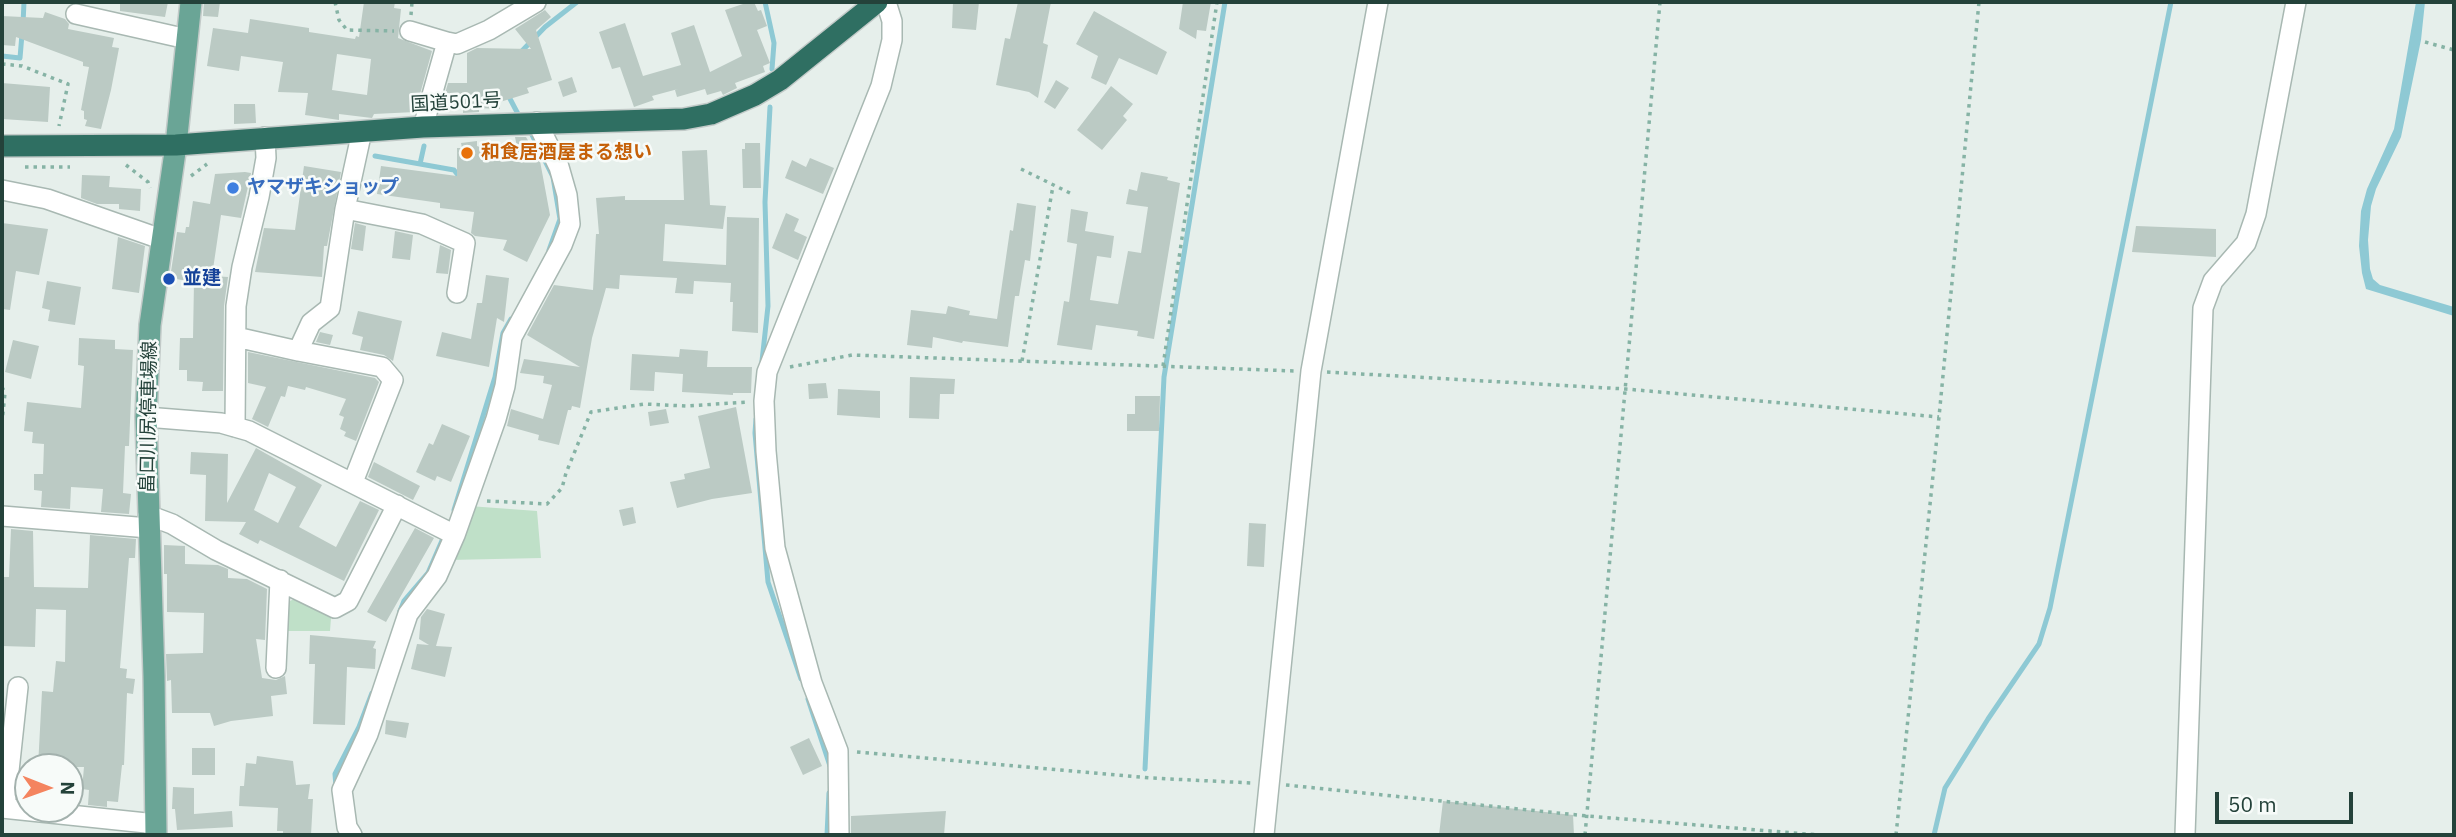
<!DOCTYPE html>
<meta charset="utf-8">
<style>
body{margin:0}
#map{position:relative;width:2456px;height:837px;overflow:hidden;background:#e6efeb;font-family:"IBM Plex Sans",sans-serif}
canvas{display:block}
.frame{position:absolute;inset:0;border:4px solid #24423a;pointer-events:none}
.north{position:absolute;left:14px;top:753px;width:70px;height:70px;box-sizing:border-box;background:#f7fbf9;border:2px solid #a3b1ad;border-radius:50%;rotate:91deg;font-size:19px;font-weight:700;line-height:28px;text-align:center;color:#24423a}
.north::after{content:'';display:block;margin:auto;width:24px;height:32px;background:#f4845f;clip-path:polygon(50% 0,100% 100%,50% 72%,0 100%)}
.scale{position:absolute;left:2215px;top:792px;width:138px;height:32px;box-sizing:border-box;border:4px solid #24423a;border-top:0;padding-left:9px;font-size:21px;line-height:24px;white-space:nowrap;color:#24423a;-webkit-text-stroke:5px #f7fbf9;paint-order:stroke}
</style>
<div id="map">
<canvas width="2456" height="837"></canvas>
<div class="frame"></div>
<div class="north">N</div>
<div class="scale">50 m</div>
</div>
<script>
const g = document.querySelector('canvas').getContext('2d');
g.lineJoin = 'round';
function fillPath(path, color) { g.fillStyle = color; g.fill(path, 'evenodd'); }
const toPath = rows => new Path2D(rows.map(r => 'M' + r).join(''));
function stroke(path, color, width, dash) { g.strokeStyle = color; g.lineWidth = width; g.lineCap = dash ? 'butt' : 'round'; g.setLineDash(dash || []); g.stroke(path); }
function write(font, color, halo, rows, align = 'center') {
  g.font = font + ' "IBM Plex Sans","Noto Sans JP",sans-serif'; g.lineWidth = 5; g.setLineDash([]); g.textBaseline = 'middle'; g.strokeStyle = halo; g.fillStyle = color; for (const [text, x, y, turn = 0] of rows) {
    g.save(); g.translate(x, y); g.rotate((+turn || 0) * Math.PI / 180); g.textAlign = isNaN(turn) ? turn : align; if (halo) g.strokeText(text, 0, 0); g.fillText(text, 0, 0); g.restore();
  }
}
const green = toPath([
 [469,506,537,511,541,558,449,560],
 [296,598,331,618,330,631,285,631,286,603]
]);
const water = toPath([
 [2416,2,2425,2,2421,40,2401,137,2376,189,2371,206,2368,240,2370,269,2373,279,2380,285,2454,307,2454,316,2366,289,2362,273,2359,246,2361,211,2367,189,2394,129]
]);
const stream = toPath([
 [765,2,774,43,772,69],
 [23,24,24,2],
 [519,54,545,27,577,2],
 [2,56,20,58,22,34],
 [508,95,518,114],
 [531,133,553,177,560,219,549,250],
 [375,156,454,170,461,179],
 [420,164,424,146],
 [762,361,768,306,765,202,770,107],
 [756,419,755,433,768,582,801,679],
 [454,510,495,377,503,333,511,319],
 [400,611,404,601,428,573,444,536],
 [808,699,830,766],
 [1145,769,1164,377,1225,2],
 [336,787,335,774,359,727,372,693],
 [827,835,829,793],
 [1934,835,1945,788,1988,719,2039,644,2050,608,2171,2]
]);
const building = toPath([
 [120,2,168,2,165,17,120,11],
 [204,2,220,2,218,17,203,16],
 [364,2,395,2,394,8,401,9,398,38,432,51,415,112,374,114,372,118,339,114,339,120,305,115,308,93,278,92,283,62,241,56,239,71,207,66,213,28,248,33,250,19,309,28,309,32,355,39,356,36,359,37],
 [337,54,371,59,367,95,332,90],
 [749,2,754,2,758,11,761,10,767,26,757,30,770,63,763,66,765,72,735,83,737,88,723,95,721,91,707,95,705,89,677,97,675,90,678,89,652,96,654,100,634,107,620,67,612,69,599,32,625,23,643,76,681,65,671,33,694,25,710,72,742,56,725,10],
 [953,2,979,2,976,30,952,28],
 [1018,2,1051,2,1043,43,1048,45,1038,98,1029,92,996,85,1005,38,1010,39],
 [1183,2,1211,2,1206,31,1197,30,1196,39,1179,29],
 [545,10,551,17,536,30,552,80,527,88,529,93,500,102,500,109,479,108,479,112,463,113,463,105,442,104,448,83,467,83,467,53,477,48,531,49,515,29],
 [1094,11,1167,52,1157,75,1119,58,1106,85,1091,78,1098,56,1076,44],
 [45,12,65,19,69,24,68,29,114,38,112,47,119,48,111,90,101,129,85,126,87,120,84,119,84,111,81,110,89,67,83,66,83,62,16,37,15,46,2,45,2,16,43,18],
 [572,77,577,92,563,97,558,82],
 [1056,80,1069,88,1055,109,1044,102],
 [2,83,50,87,48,122,2,119],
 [1111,86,1133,104,1123,116,1127,120,1102,150,1077,130],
 [234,104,255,104,256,123,234,124],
 [515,137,526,137,540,161,550,215,527,262,503,250,507,240,475,236,471,233,474,212,440,208,440,203,377,194,381,166,457,176,457,148,462,148,461,143,477,141,477,146,520,162],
 [745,143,760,143,761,188,743,188,742,149,745,149],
 [707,150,710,205,726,206,723,229,665,224,663,261,726,265,727,217,759,218,758,333,732,331,733,302,730,302,731,283,694,281,693,294,675,293,677,278,620,275,619,289,606,288,592,338,580,408,572,406,571,410,568,410,559,445,538,440,539,435,507,426,511,409,543,419,552,385,543,383,544,376,520,373,524,359,580,367,527,335,554,285,593,290,596,234,599,234,596,198,625,196,625,200,684,200,682,151],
 [810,158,834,168,823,194,785,178,792,160,806,167],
 [304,166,341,172,327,246,324,246,322,277,255,272,264,228,295,230],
 [245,172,251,173,241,218,221,215,212,276,228,277,224,306,223,391,202,391,203,382,187,381,187,370,179,370,180,338,193,338,194,282,170,278,177,232,185,233,186,227,189,227,193,201,210,204,215,174],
 [1141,172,1168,177,1167,180,1180,183,1154,339,1137,336,1138,331,1096,325,1092,350,1057,345,1064,301,1069,302,1077,244,1067,242,1071,209,1088,212,1085,231,1114,236,1111,258,1097,256,1090,300,1118,304,1128,251,1141,253,1148,207,1126,204,1129,189,1137,191],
 [82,175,110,176,109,187,141,189,140,211,119,209,119,204,97,204,81,198],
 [1017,203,1036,206,1030,261,1025,260,1019,296,1015,296,1008,347,963,341,962,343,933,337,932,348,907,345,911,310,946,314,948,306,970,311,969,315,997,319,1010,230,1013,231],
 [786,213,799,219,794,231,807,237,798,260,772,248],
 [2,223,48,229,39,275,16,271,10,310,2,309],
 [355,223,366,226,363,251,351,249],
 [2136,226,2216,229,2216,257,2132,252],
 [395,231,413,235,410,260,392,258],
 [118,237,145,246,139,293,112,289],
 [440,245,451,250,448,274,436,273],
 [486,275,509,278,504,322,497,318,489,367,436,356,442,332,471,339,477,303,482,303],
 [47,281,81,287,75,325,48,321,50,310,42,308],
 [358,311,402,321,393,361,384,355,360,350,363,337,352,334],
 [320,332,333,335,330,345,316,342],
 [79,338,115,340,115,349,133,350,129,446,125,446,123,493,131,494,129,514,101,512,103,489,71,487,70,509,41,507,42,491,34,490,34,474,43,474,44,444,32,443,33,432,24,431,27,402,81,408,84,366,78,365],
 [13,340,39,346,31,379,5,372],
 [680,349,708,351,707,367,752,367,751,393,733,393,733,395,682,392,683,374,655,372,654,391,630,390,632,354,679,357],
 [248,352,375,378,379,382,356,441,344,436,346,432,340,429,344,417,339,415,346,399,306,387,305,390,288,386,285,397,281,396,268,427,252,419,266,387,248,383],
 [910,377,955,379,954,394,940,394,939,419,909,418],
 [826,383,828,398,809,399,808,384],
 [838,389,880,391,880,418,837,415],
 [1135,396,1160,396,1159,431,1127,431,1127,414,1135,414],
 [736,407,752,493,712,499,677,508,670,482,685,479,684,474,710,468,698,416],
 [666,409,669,423,650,426,648,412],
 [442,424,470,436,451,482,437,476,435,481,416,472,429,443,433,445],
 [256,448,322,485,299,527,336,547,360,501,379,510,344,581,260,540,258,544,239,534,246,522,205,521,206,475,190,474,191,452,228,454,227,503],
 [269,473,296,487,278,523,254,510],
 [374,462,420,486,413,500,368,477],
 [633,507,636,523,623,526,619,510],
 [1249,523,1266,524,1264,567,1247,566],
 [415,528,434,538,386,622,367,612],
 [11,529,33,531,34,587,88,588,90,535,136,539,135,558,129,558,120,668,127,669,126,678,135,679,133,694,127,693,124,765,122,765,118,802,107,801,107,807,88,805,89,790,82,789,84,767,38,767,42,691,53,692,56,661,65,662,66,610,36,609,35,647,2,646,2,577,9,577],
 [164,545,185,546,185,564,218,565,228,569,228,578,247,579,267,589,265,640,256,639,262,678,276,680,285,676,287,694,271,696,273,716,231,721,214,726,210,713,172,713,171,680,167,681,166,654,203,653,204,613,167,612,167,574,164,574],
 [427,609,445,614,436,646,452,647,445,677,411,669,417,644,429,645,419,639,421,617],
 [310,635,376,641,373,648,376,649,375,669,347,667,345,725,313,724,315,664,309,664],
 [386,720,409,723,406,738,385,734],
 [809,738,822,766,803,775,790,747],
 [192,748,215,748,215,775,192,775],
 [257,756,293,761,296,785,310,784,308,799,313,799,311,835,283,835,283,831,277,831,278,808,239,806,240,786,244,786,246,763,256,764],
 [173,787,194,788,194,814,232,811,233,827,177,830,175,809,172,809],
 [1443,801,1573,815,1574,835,1439,835],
 [946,811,944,835,851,835,851,816]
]);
const path = toPath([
 [335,2,339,20,347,30,394,31],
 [411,15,412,2],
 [2425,42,2454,50],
 [2,64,22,66,68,84,59,126],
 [126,165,148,182,150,188],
 [25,167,70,167],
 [1021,169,1072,194],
 [191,176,207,164],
 [1022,361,1053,186],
 [1163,366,1217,2],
 [790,367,852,355,1295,371],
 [1327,372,1626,389,1939,417],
 [2,387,5,393,2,422],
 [487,501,547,504,562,488,566,473,591,412,645,404,686,406,748,402],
 [857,752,1151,778,1251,783],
 [1286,785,1587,816,1819,835],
 [1585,835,1660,2],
 [1896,835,1939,417,1979,2]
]);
const minor = toPath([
 [76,14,187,39],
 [410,31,447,42],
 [423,127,447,42,457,44,489,30,536,2],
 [2,190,47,199,161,239],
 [345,209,422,224,465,243,457,293],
 [236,337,298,351],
 [146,417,221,423,249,431,455,535],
 [235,427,236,306,242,267,259,197,266,158,265,137],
 [353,482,393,380,382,367,298,351,311,323,330,308,345,209,362,131],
 [148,515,172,524,216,550,335,608,348,601,397,505],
 [2,516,149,528],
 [276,668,280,580],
 [2,808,156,824],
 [5,808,18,687],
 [352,835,347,827,342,790,368,734,408,614,437,576,455,535,496,419,505,386,512,337,562,245,570,224,567,195,559,167,537,122],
 [839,835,838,751,812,683,775,548,766,451,764,401,767,372,881,86,892,40,892,21,886,2],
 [1264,835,1311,371,1378,2],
 [2185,835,2203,308,2213,281,2246,243,2256,214,2296,2]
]);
const major = toPath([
 [156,835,154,676,146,417,150,325,176,145,191,2]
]);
const highway = toPath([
 [2,146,176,145,423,127,684,119,711,114,755,95,780,80,877,2]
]);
const markers = [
 [467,153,7,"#e8710a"],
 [233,188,7,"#3f7fe0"],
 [169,279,7,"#1a4fb4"]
];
const streetNames = [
 ["国道501号",456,103,-3],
 ["畠口川尻停車場線",149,417,-89]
];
const foodNames = [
 ["和食居酒屋まる想い",481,153]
];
const shopNames = [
 ["ヤマザキショップ",247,188]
];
const transitNames = [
 ["並建",183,279]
];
fillPath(green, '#bfe0c8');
fillPath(water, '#8ec9d4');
stroke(stream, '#8ec9d4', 5);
fillPath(building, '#bbcac4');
stroke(minor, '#a8b8b2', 22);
stroke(major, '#c2cac8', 24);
stroke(highway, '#c2cac8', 24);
stroke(path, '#86b3a5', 3.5, [3.5, 5]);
stroke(minor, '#fff', 19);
stroke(major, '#6aa596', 21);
stroke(highway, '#2f6f62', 21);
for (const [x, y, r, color] of markers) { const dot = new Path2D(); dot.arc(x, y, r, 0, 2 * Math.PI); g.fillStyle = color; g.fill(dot); stroke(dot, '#f7fbf9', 2.5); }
write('19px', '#24423a', '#f7fbf9', streetNames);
write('bold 19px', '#c56008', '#f7fbf9', foodNames, 'left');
write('bold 19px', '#366cbe', '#f7fbf9', shopNames, 'left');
write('bold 19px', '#164399', '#f7fbf9', transitNames, 'left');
</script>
